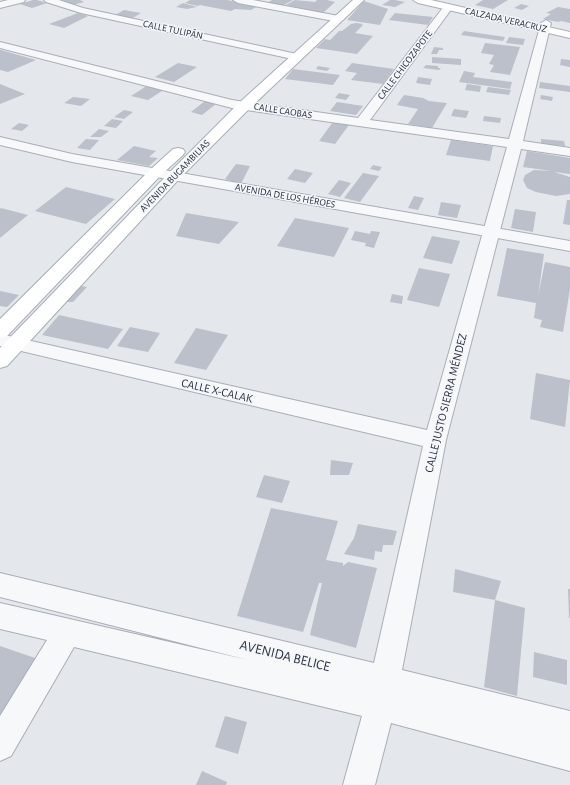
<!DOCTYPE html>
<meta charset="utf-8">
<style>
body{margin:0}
canvas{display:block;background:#e4e7ec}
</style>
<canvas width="570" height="785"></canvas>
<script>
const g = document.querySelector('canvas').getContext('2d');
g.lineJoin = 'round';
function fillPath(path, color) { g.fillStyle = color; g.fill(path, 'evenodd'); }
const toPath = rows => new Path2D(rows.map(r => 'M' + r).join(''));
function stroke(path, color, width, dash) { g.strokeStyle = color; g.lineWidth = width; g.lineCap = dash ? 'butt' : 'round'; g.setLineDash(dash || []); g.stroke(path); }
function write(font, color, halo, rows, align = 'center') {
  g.font = font + ' "Alegreya Sans",sans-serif'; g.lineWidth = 3; g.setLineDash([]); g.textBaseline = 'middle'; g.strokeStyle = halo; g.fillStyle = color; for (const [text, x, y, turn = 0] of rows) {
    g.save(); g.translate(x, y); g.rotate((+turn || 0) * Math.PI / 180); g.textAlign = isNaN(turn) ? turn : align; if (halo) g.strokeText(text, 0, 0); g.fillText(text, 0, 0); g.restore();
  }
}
const building = toPath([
 [33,0,37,0,47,3,32,8,20,4],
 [61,0,80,0,84,2,73,5],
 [190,0,227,0,258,6,251,10,235,9,231,11,200,5,207,1,198,6,185,3],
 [272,0,293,0,282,6,267,3],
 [295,0,315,2,317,0,327,0,335,2,323,13,286,5],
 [390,0,395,0,405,2,395,7,382,5],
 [483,0,508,0,493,9,475,5],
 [364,1,388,9,380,25,347,20],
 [183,3,197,7,187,9,176,7],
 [521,4,529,6,522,10,514,8],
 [558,7,570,9,570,23,561,21,558,22,543,19,551,14,546,13],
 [124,10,141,13,131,19,115,15],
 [78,13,88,16,64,28,49,24],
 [395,13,433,17,428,25,389,20],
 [356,23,363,24,361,25,363,25,355,33,373,36,357,54,316,48,325,39,330,40,339,31,342,31,351,24],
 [464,31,505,37,503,41,461,35],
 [509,37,525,39,523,45,506,43],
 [485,43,520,47,510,75,490,72,494,65,489,64,494,55,481,53],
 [434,47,443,48,443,50,439,50,437,54,431,54],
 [0,50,1,50,36,60,8,72,0,70],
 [432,57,461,59,461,65,432,63],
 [561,59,570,60,570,67,560,65],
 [178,63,197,67,174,82,155,77],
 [352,63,394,69,383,84,351,80,357,73,345,71],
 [426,65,438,66,438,68,441,68,439,70,423,68],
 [318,66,330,68,327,71,316,69],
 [293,69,340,75,333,85,285,79],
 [464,71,475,73,473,77,512,82,510,89,459,82],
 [418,77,432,79,430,85,416,83],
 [540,82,570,86,570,92,539,88],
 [0,84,25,94,0,104],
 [467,84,481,86,480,92,465,90],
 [148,85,165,89,148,100,131,96],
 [488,87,511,90,509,95,486,92],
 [339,93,350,95,346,100,335,98],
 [404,95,423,98,429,101,447,103,432,128,408,124,418,109,397,105],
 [541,95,553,97,552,101,540,99],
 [73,97,90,99,81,106,64,103],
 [205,101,216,104,202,115,191,112],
 [337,102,363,106,356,115,330,111],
 [454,109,469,111,466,118,451,116],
 [124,110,133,112,124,119,114,117],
 [484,116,501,118,500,123,483,121],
 [112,119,123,121,116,128,104,126],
 [333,122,349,125,335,144,319,141],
 [19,123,29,125,22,131,11,129],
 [99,129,109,131,101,137,90,137],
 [86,139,99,140,90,150,77,148],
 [541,139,564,141,565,146,541,144],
 [451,140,493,146,490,161,446,155],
 [134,146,156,151,149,157,158,158,149,166,117,160],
 [527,151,570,158,570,174,554,172,570,177,570,194,556,196,536,192,527,188,523,180,525,175,534,170,552,171,523,167],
 [236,164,250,166,241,184,225,179],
 [373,165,382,167,379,171,370,169],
 [295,169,313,173,305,183,287,179],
 [363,173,379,176,360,202,344,198],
 [339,180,351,183,340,197,328,194],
 [66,187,115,199,86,224,35,211],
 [414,196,424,198,418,210,408,208],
 [567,200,570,200,570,225,563,224],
 [441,202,461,205,457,218,438,215],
 [1,208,28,215,0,238,0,209],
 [515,209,536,212,533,232,511,228],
 [186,213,239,222,219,244,176,236],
 [295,218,349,228,334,257,277,246],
 [355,231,370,234,371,231,380,232,374,248,365,246,366,243,351,240],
 [432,236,460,241,452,264,423,258],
 [507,248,544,254,538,296,545,262,570,267,570,289,563,332,540,327,542,320,534,318,536,303,497,296],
 [419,268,450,274,439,307,407,300],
 [75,285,87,287,73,302,61,302],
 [0,291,19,295,7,307,0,306],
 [392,294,403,296,402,304,390,302],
 [59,315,123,329,108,349,42,335],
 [130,327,160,333,148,352,117,346],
 [196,328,228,335,206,370,174,363],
 [536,373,570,380,565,427,530,419],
 [331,460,353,463,349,475,330,475],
 [264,475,290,481,282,503,256,497],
 [271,508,338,521,326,560,343,563,343,566,348,562,377,568,356,648,310,635,322,583,319,583,303,632,237,616],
 [358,524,397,531,393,545,383,545,382,552,375,551,374,560,344,554,354,538],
 [455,569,501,581,495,600,453,592],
 [568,589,570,589,570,618,569,618],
 [495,600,525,608,517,696,484,687],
 [0,646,35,658,0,717],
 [534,652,567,660,567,685,533,677],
 [225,716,247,722,238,754,215,747],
 [202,771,227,782,226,785,196,785]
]);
const minor = toPath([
 [44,0,59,0,83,8,297,54,303,57,297,60,81,13,46,2,44,0],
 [233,0,253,0,339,16,344,19,339,22,238,3,233,0],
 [448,4,453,7,370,120,509,139,541,23,546,20,551,23,523,141,570,148,570,156,521,149,446,440,402,670,570,711,570,771,391,723,375,785,343,785,362,716,74,647,11,756,0,761,0,716,47,640,0,629,0,603,248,660,0,597,0,573,374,663,423,446,0,346,0,334,427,430,507,147,232,108,0,48,0,42,232,100,358,118,445,5,448,4]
]);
const tertiary = toPath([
 [8,0,25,0,24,2,0,8,0,2,8,0],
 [0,137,72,154,570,241,570,251,72,162,0,145,0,137]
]);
const secondary = toPath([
 [353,0,364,0,250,108,179,179,7,366,0,368,0,348,169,173,240,102,353,0],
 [413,0,431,0,570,32,570,38,418,3,413,0],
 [178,148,183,149,185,152,183,155,161,175,7,336,0,337,0,319,151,169,173,149,178,148]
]);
const farStreetnames = [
 ["CALZADA VERACRUZ",506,20,13],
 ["CALLE TULIPÁN",173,30,12],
 ["CALLE CHICOZAPOTE",405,65,-53],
 ["CALLE CAOBAS",283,111,9],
 ["AVENIDA BUGAMBILIAS",175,176,-46],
 ["AVENIDA DE LOS HÉROES",285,196,10]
];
const streetNames = [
 ["CALLE X-CALAK",217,391,13],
 ["CALLE JUSTO SIERRA MÉNDEZ",446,403,-76]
];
const nearStreetnames = [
 ["AVENIDA BELICE",285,656,14]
];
fillPath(building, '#bbc0ca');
stroke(minor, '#a9aeb7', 2);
stroke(tertiary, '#a9aeb7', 2);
stroke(secondary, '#a9aeb7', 2);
fillPath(minor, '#f7f8fa');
fillPath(tertiary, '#f7f8fa');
fillPath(secondary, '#fff');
write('10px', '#2b3445', '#f4f6f9', farStreetnames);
write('12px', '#2b3445', '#f4f6f9', streetNames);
write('14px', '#2b3445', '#f4f6f9', nearStreetnames);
</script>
